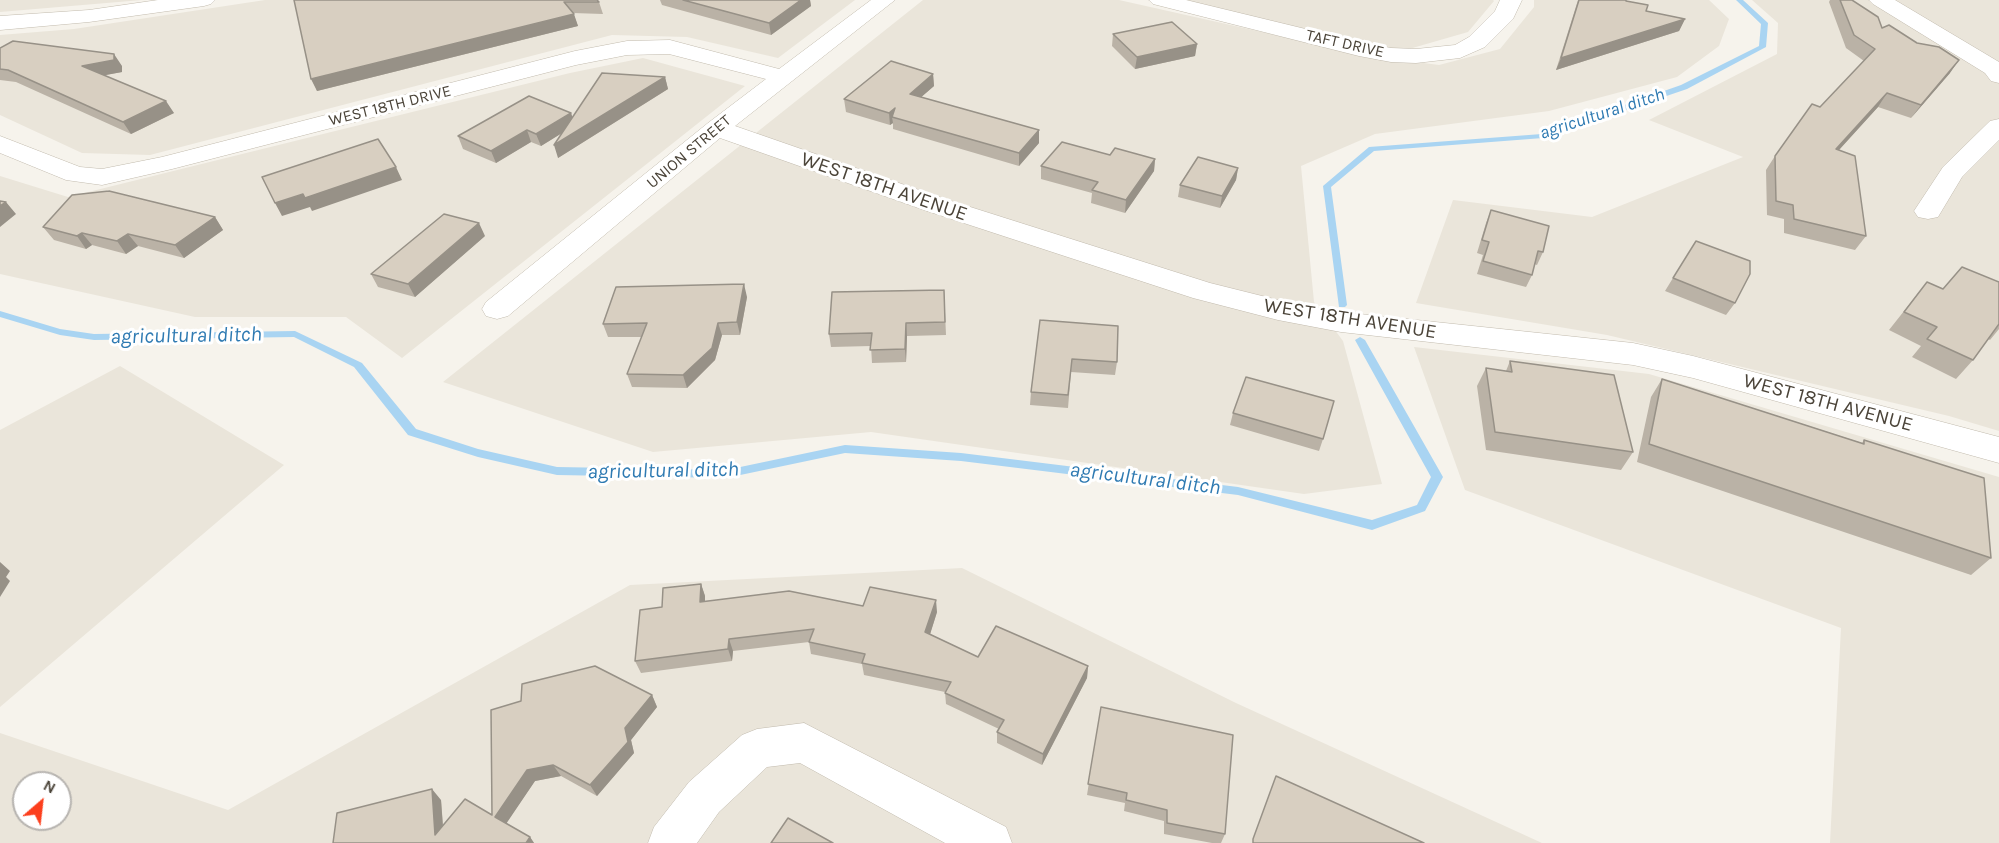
<!DOCTYPE html>
<style>
body{margin:0}
#map{position:relative;width:1999px;height:843px;overflow:hidden;background:#f6f3ec;font-family:Karla,sans-serif}
canvas{display:block}
.north{position:absolute;left:12px;top:771px;width:60px;height:60px;box-sizing:border-box;background:#fff;border:2px solid #b7b4b0;border-radius:50%;rotate:28deg;font-size:16px;font-weight:700;line-height:24px;text-align:center;color:#4b4439}
.north::after{content:'';display:block;margin:auto;width:21px;height:27px;background:#fc3f1d;clip-path:polygon(50% 0,100% 100%,50% 72%,0 100%)}
</style>
<div id="map">
<canvas width="1999" height="843"></canvas>
<div class="north">N</div>
</div>
<script>
const g = document.querySelector('canvas').getContext('2d');
g.lineJoin = 'round';
function fillPath(path, color) { g.fillStyle = color; g.fill(path, 'evenodd'); }
const toPath = rows => new Path2D(rows.map(r => 'M' + r).join(''));
function stroke(path, color, width, dash) { g.strokeStyle = color; g.lineWidth = width; g.lineCap = dash ? 'butt' : 'round'; g.setLineDash(dash || []); g.stroke(path); }
function write(font, color, halo, rows, align = 'center') {
  g.font = font + ' Karla,sans-serif'; g.lineWidth = 6; g.setLineDash([]); g.textBaseline = 'middle'; g.strokeStyle = halo; g.fillStyle = color; for (const [text, x, y, turn = 0] of rows) {
    g.save(); g.translate(x, y); g.rotate((+turn || 0) * Math.PI / 180); g.textAlign = isNaN(turn) ? turn : align; if (halo) g.strokeText(text, 0, 0); g.fillText(text, 0, 0); g.restore();
  }
}
const residential = toPath([
 [0,0,142,0,0,12],
 [265,0,855,0,778,58,687,37,612,35,150,155,82,153,0,115,0,35,74,29],
 [923,0,1119,0,1369,56,1439,65,1500,49,1534,7,1534,0,1709,0,1729,19,1719,46,1677,77,1549,111,1375,134,1301,166,1314,302,1343,341,1382,484,1304,494,871,432,653,452,443,382],
 [1184,0,1493,0,1494,1,1468,32,1402,51,1298,29],
 [1752,0,1999,0,1999,431,1949,416,1607,335,1416,303,1453,200,1592,217,1743,157,1649,120,1777,54,1778,23],
 [643,58,745,86,402,358,346,317,195,317,0,274,0,176,68,197,570,73],
 [1414,347,1649,374,1999,477,1999,843,1830,843,1841,628,1465,490],
 [120,366,284,465,0,707,0,430],
 [962,568,1236,703,1542,843,0,843,0,733,228,810,630,585],
 [24,783,60,783,60,819,24,819]
]);
const stream = toPath([
 [1736,0,1743,0,1768,23,1766,47,1687,89,1543,138,1374,151,1331,187,1347,305,1345,307,1339,307,1323,186,1369,147,1542,134,1681,85,1759,46,1761,24,1736,0],
 [0,311,60,329,94,334,295,331,362,363,416,429,478,449,557,467,726,470,845,445,961,453,1238,487,1372,520,1417,505,1431,477,1355,340,1360,337,1365,340,1443,477,1425,511,1372,530,1238,495,961,461,845,453,726,478,557,475,478,457,408,435,354,367,294,337,94,340,60,335,0,317,0,311]
]);
const minor = toPath([
 [158,0,215,0,211,4,204,6,89,22,0,30,0,16,89,10,158,0],
 [871,0,895,0,735,126,945,199,1210,283,1278,300,1341,312,1633,343,1693,356,1999,437,1999,463,1693,378,1633,365,1341,332,1278,320,1193,298,927,211,720,138,508,316,497,319,486,316,482,309,486,302,708,123,766,79,669,54,627,55,576,65,172,169,102,185,66,180,0,153,0,136,80,167,102,169,162,157,575,51,627,41,670,40,779,69,871,0],
 [1149,0,1186,0,1359,42,1391,48,1416,49,1455,45,1469,37,1495,11,1500,0,1522,0,1513,19,1485,47,1460,58,1416,63,1391,62,1359,56,1153,4,1149,0],
 [1869,0,1895,0,1999,62,1999,83,1991,81,1985,73,1873,4,1869,0],
 [1999,119,1999,140,1962,177,1938,217,1928,219,1918,217,1914,211,1943,167,1990,121,1999,119],
 [804,723,1006,827,1012,843,945,843,800,763,767,767,719,812,697,843,648,843,654,827,689,782,742,735,757,729,804,723]
]);
const wall = toPath([
 [294,0,597,0,599,2,603,14,573,13,578,26,317,91],
 [660,0,810,0,811,6,771,35,662,5],
 [1578,0,1626,0,1626,1,1646,11,1685,19,1679,31,1556,70],
 [1830,0,1852,0,1882,28,1950,73,1911,118,1878,107,1839,150,1866,236,1855,250,1784,233,1784,219,1767,215,1766,170,1775,156,1864,61,1846,48,1829,2],
 [1113,34,1197,44,1195,56,1135,69,1112,46],
 [0,48,122,66,122,72,105,75,174,113,131,134,16,82,0,80],
 [933,74,934,86,921,97,1039,130,1039,143,1019,166,893,129,893,123,890,125,846,112,844,99],
 [665,77,668,89,558,158,562,133,541,146,531,142,496,163,463,149,458,136,571,113,572,117],
 [1110,155,1155,159,1154,171,1125,213,1091,203,1092,193,1041,179,1041,166],
 [1238,168,1236,180,1220,208,1178,197,1180,185],
 [1491,210,1543,252,1537,265,1534,264,1532,275,1526,287,1477,274,1483,255,1477,253,1486,223],
 [215,217,223,230,184,258,138,246,126,254,92,245,86,249,54,240,43,227],
 [485,236,415,297,378,287,371,274],
 [1673,278,1735,303,1726,315,1665,291],
 [1927,282,1943,289,1999,282,1999,329,1990,340,1988,339,1973,360,1956,379,1912,357,1921,346,1889,330],
 [944,290,946,335,907,336,906,362,872,363,871,346,831,347,829,334],
 [747,297,740,335,722,335,715,360,687,388,632,387,627,374,642,337,608,337,603,324],
 [1040,320,1117,362,1115,375,1071,372,1068,408,1030,405,1031,392],
 [1510,361,1633,452,1621,470,1486,450,1477,386,1486,368,1506,371],
 [1662,379,1862,443,1864,440,1991,558,1971,575,1637,462,1651,397],
 [1233,413,1323,439,1319,451,1230,425],
 [701,584,705,596,705,601,863,606,937,612,930,634,978,657,1088,666,1087,678,1042,765,997,743,997,732,999,729,946,704,945,692,864,675,862,664,811,654,809,642,733,651,732,661,641,673,635,661,662,607],
 [652,695,657,707,631,740,634,753,597,796,561,776,535,781,506,823,530,837,534,843,333,843,441,800,443,825,492,815,491,710],
 [1101,707,1225,834,1221,843,1212,843,1164,834,1164,821,1124,811,1125,803,1087,795]
]);
const shadedWall = toPath([
 [798,0,810,0,811,6,771,35,769,23],
 [574,14,578,26,317,91,311,79],
 [1685,19,1679,31,1556,70,1561,58],
 [1197,44,1195,56,1135,69,1137,57],
 [114,54,122,66,122,72,90,78,82,66],
 [1959,60,1950,73,1911,118,1921,105],
 [933,74,934,86,911,106,910,94],
 [665,77,668,89,558,158,554,145],
 [1887,93,1878,107,1827,163,1836,149],
 [166,101,174,113,131,134,123,122],
 [895,108,892,117,893,123,890,125,889,113],
 [571,113,575,125,541,146,536,134],
 [527,130,531,142,496,163,491,151],
 [1039,130,1039,143,1019,166,1019,153],
 [1155,159,1154,171,1125,213,1126,200],
 [396,167,402,180,312,211,310,207,282,216,275,203,303,194],
 [1238,168,1236,180,1220,208,1222,196],
 [6,202,16,214,0,227,0,206],
 [215,217,223,230,184,258,175,245],
 [479,223,485,236,415,297,408,284],
 [82,233,92,245,86,249,77,236],
 [128,234,138,246,126,254,117,241],
 [744,284,747,297,740,335,737,322],
 [718,323,722,335,715,360,687,388,683,375],
 [906,323,907,336,906,362,905,349],
 [0,562,10,571,6,577,10,581,0,597],
 [701,584,705,596,705,614,700,602],
 [936,600,937,612,927,644,925,632],
 [729,639,733,651,732,661,728,649],
 [1088,666,1087,678,1042,765,1043,754],
 [652,695,657,707,631,740,634,753,597,796,590,785,625,728],
 [553,765,561,776,535,781,504,827,495,817,527,770],
 [432,789,441,800,444,843,435,835],
 [530,837,534,843,526,843]
]);
const building = toPath([
 [294,0,597,0,599,2,564,2,574,14,311,79,294,0],
 [683,0,801,0,769,23,683,0],
 [1579,0,1626,0,1626,1,1648,5,1646,11,1685,19,1561,58,1579,0],
 [1840,0,1852,0,1878,17,1882,28,1889,25,1917,43,1939,47,1959,60,1921,105,1887,93,1836,149,1855,156,1866,236,1794,219,1793,205,1776,201,1775,156,1812,104,1820,107,1875,49,1854,35,1840,0],
 [1172,22,1197,44,1137,57,1113,34,1172,22],
 [13,41,114,54,114,60,82,66,166,101,123,122,8,70,0,69,0,48,13,41],
 [891,61,933,74,910,94,1039,130,1019,153,892,117,895,108,889,113,844,99,891,61],
 [602,73,665,77,554,145,602,73],
 [529,96,571,113,536,134,527,130,491,151,458,136,529,96],
 [378,139,396,167,305,198,303,194,275,203,262,177,378,139],
 [1062,142,1110,155,1115,148,1155,159,1126,200,1092,190,1098,182,1041,166,1062,142],
 [1198,157,1238,168,1222,196,1180,185,1198,157],
 [109,191,215,217,175,245,128,234,117,241,82,233,77,236,43,227,72,195,109,191],
 [0,201,6,202,0,206,0,201],
 [1491,210,1549,226,1543,252,1538,251,1532,275,1483,261,1489,242,1482,240,1491,210],
 [444,214,479,223,408,284,371,274,444,214],
 [1696,241,1750,261,1750,274,1735,303,1673,278,1696,241],
 [1962,267,1999,282,1999,324,1973,360,1927,339,1937,327,1904,312,1927,282,1943,289,1962,267],
 [744,284,737,322,718,323,712,348,683,375,627,374,647,323,603,324,616,287,744,284],
 [944,290,945,322,906,323,905,349,870,350,872,333,829,334,832,292,944,290],
 [1040,320,1118,326,1117,362,1072,359,1068,395,1031,392,1040,320],
 [1510,361,1614,375,1633,452,1495,432,1486,368,1512,372,1510,361],
 [1246,377,1334,401,1323,439,1233,413,1246,377],
 [1662,379,1864,444,1864,440,1984,478,1991,558,1649,444,1662,379],
 [701,584,700,602,789,591,863,606,870,587,936,600,925,632,978,657,996,626,1088,666,1043,754,997,732,1004,720,945,693,951,682,862,663,865,654,809,642,814,629,729,639,728,649,635,661,640,610,662,607,663,588,701,584],
 [595,666,652,695,625,728,628,742,590,785,553,765,527,770,495,817,530,837,526,843,333,843,337,813,432,789,435,835,465,799,492,815,491,710,521,701,522,684,595,666],
 [1101,707,1233,735,1225,834,1167,823,1167,810,1126,800,1127,793,1088,784,1101,707],
 [1276,776,1424,843,1253,843,1253,839,1276,776],
 [788,818,833,843,771,843,788,818]
]);
const farStreetnames = [
 ["TAFT DRIVE",1345,44,13],
 ["WEST 18TH DRIVE",390,106,-14],
 ["UNION STREET",689,152,-40]
];
const farWaternames = [
 ["agricultural ditch",1602,114,-18]
];
const streetNames = [
 ["WEST 18TH AVENUE",884,187,19],
 ["WEST 18TH AVENUE",1350,319,9],
 ["WEST 18TH AVENUE",1828,403,15]
];
const waterNames = [
 ["agricultural ditch",186,336,-1],
 ["agricultural ditch",663,471,-1],
 ["agricultural ditch",1145,479,7]
];
fillPath(residential, '#eae5da');
fillPath(stream, '#a9d4f2');
stroke(minor, '#c2bbae', 1);
fillPath(minor, '#fff');
fillPath(wall, '#bab2a6');
fillPath(shadedWall, '#979187');
fillPath(building, '#d8cfc1');
stroke(building, '#979187', 1.5);
write('16px', '#4b4439', '#fff', farStreetnames);
write('italic 18px', '#2e7ab2', '#fff', farWaternames);
write('20px', '#4b4439', '#fff', streetNames);
write('italic 21px', '#2e7ab2', '#fff', waterNames);
</script>
